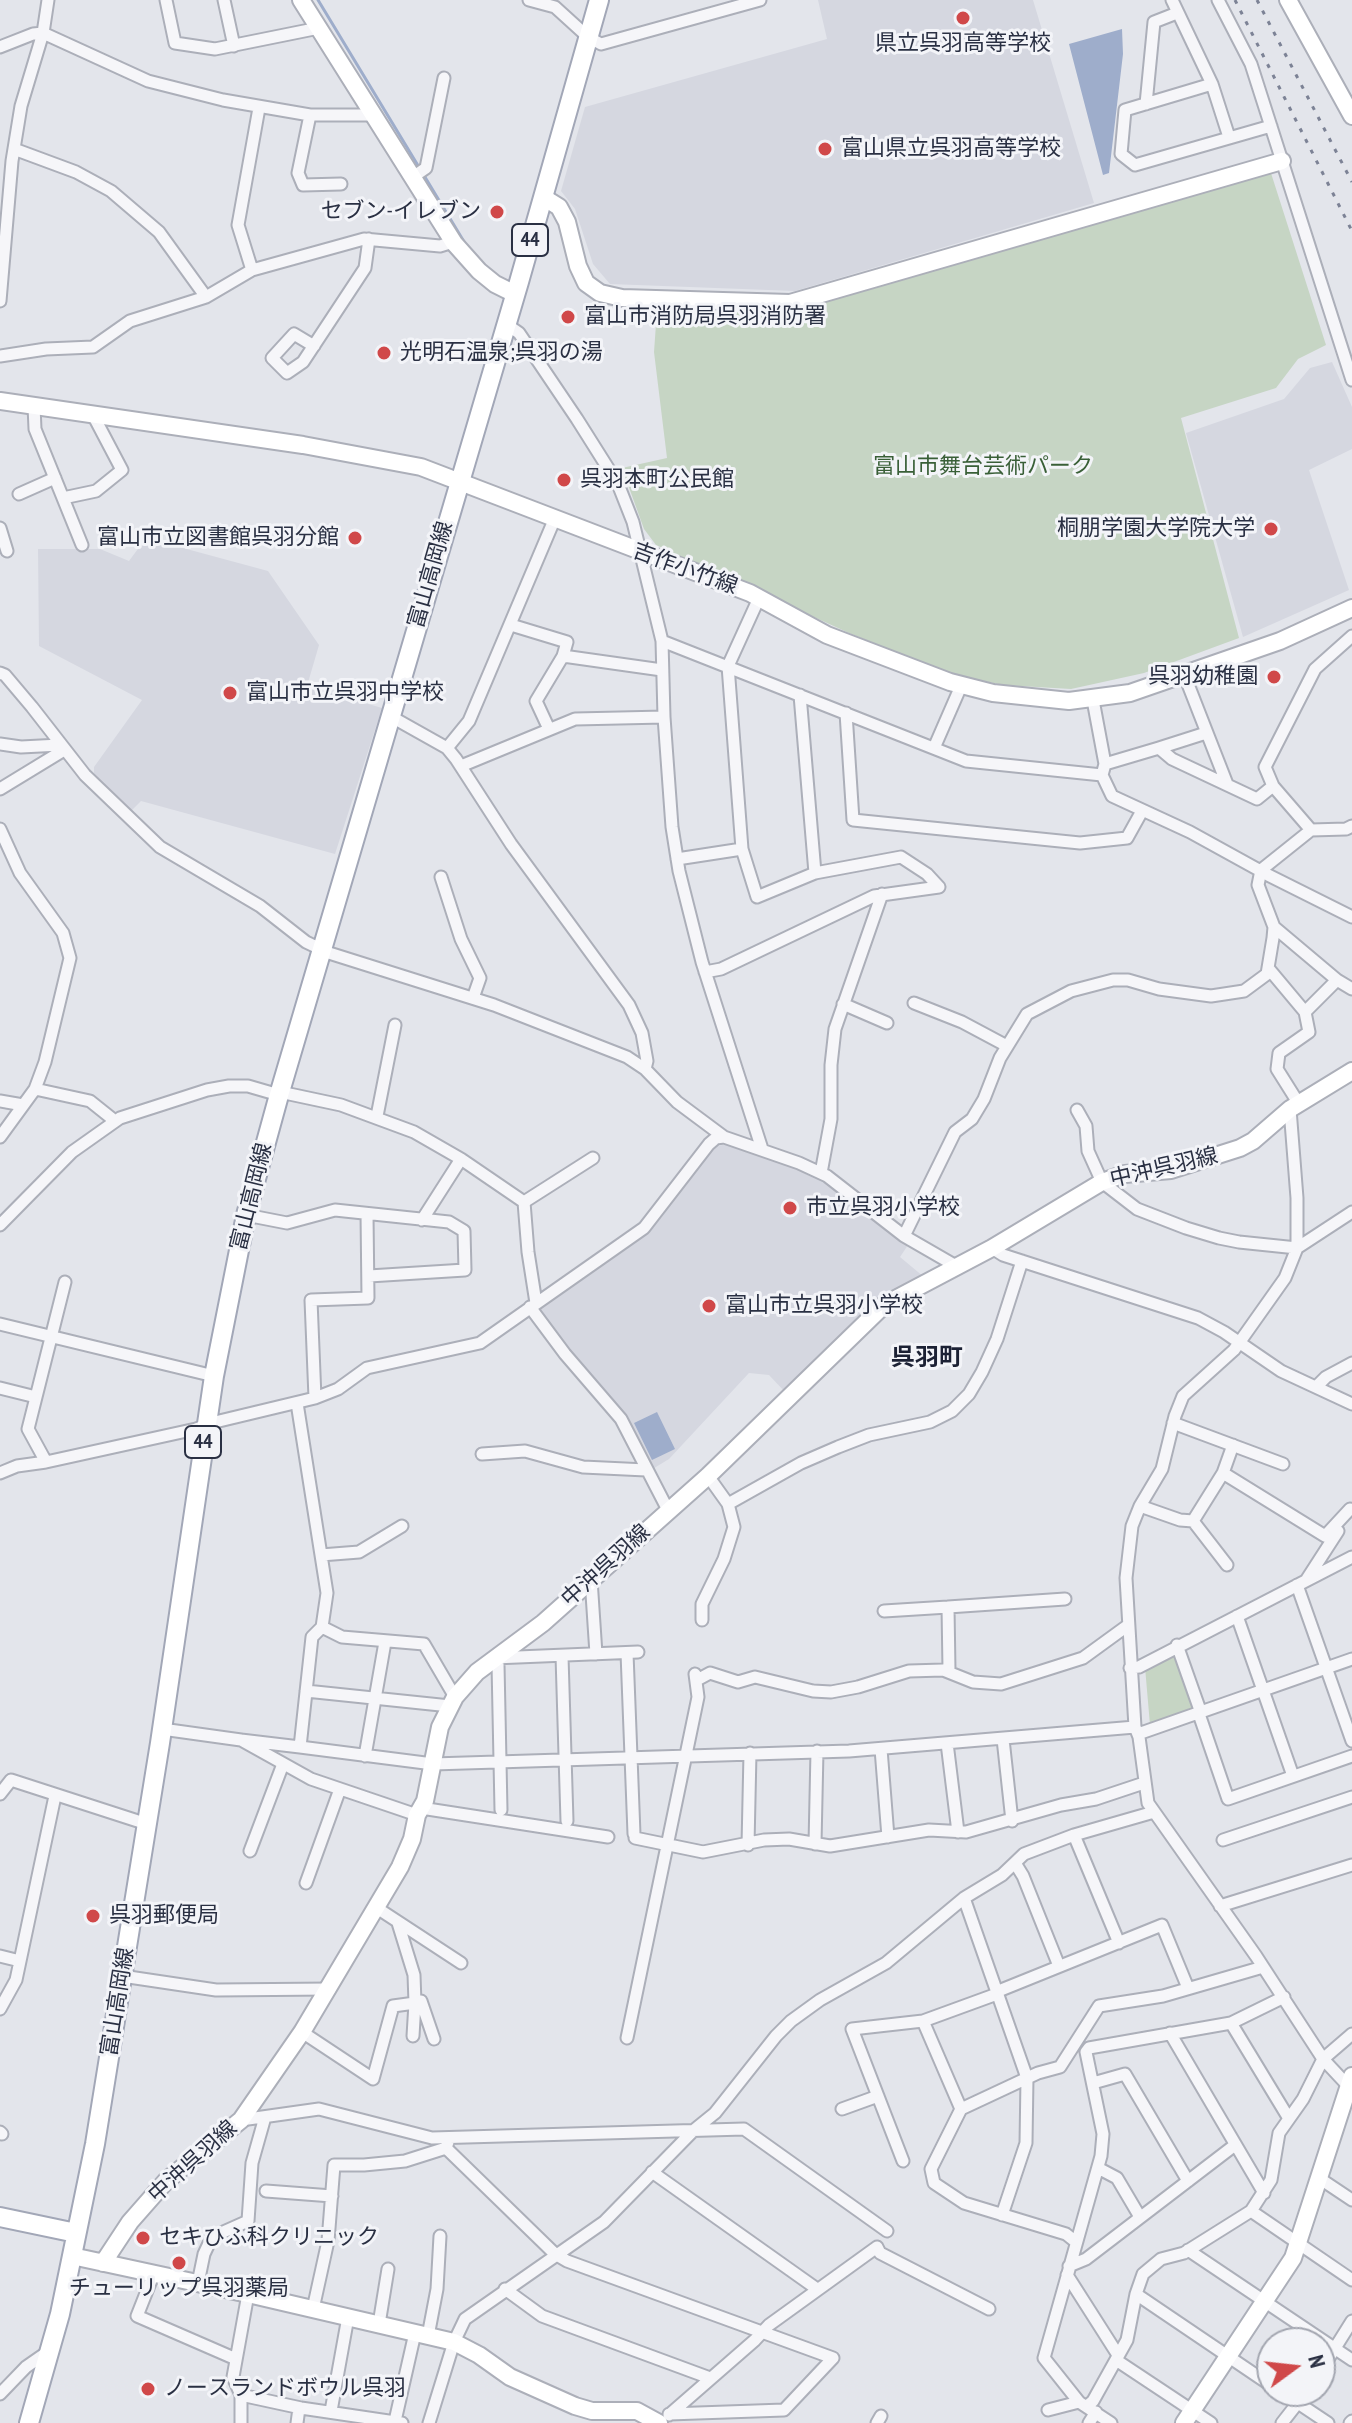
<!DOCTYPE html>
<meta charset="utf-8">
<style>
body{margin:0}
#map{position:relative;width:1352px;height:2423px;overflow:hidden;background:#e3e5eb;font-family:"PT Sans Narrow",sans-serif}
canvas{display:block}
.north{position:absolute;left:1256px;top:2327px;width:80px;height:80px;box-sizing:border-box;background:#f3f4f8;border:2px solid #a3a6b0;border-radius:50%;rotate:75deg;font-size:22px;font-weight:700;line-height:32px;text-align:center;color:#2a3043}
.north::after{content:'';display:block;margin:auto;width:28px;height:36px;background:#d04849;clip-path:polygon(50% 0,100% 100%,50% 72%,0 100%)}
</style>
<div id="map">
<canvas width="1352" height="2423"></canvas>
<div class="north">N</div>
</div>
<script>
const g = document.querySelector('canvas').getContext('2d');
g.lineJoin = 'round';
function fillPath(path, color) { g.fillStyle = color; g.fill(path, 'evenodd'); }
const toPath = rows => new Path2D(rows.map(r => 'M' + r).join(''));
function stroke(path, color, width, dash) { g.strokeStyle = color; g.lineWidth = width; g.lineCap = dash ? 'butt' : 'round'; g.setLineDash(dash || []); g.stroke(path); }
function write(font, color, halo, rows, align = 'center') {
  g.font = font + ' "PT Sans Narrow","Noto Sans JP",sans-serif'; g.lineWidth = 6; g.setLineDash([]); g.textBaseline = 'middle'; g.strokeStyle = halo; g.fillStyle = color; for (const [text, x, y, turn = 0] of rows) {
    g.save(); g.translate(x, y); g.rotate((+turn || 0) * Math.PI / 180); g.textAlign = isNaN(turn) ? turn : align; if (halo) g.strokeText(text, 0, 0); g.fillText(text, 0, 0); g.restore();
  }
}
const built = toPath([
 [818,0,1033,0,1094,203,795,291,610,284,593,264,575,209,561,191,585,107,827,39],
 [1332,362,1352,407,1352,449,1309,470,1349,590,1243,637,1186,433,1284,399,1310,368],
 [146,538,268,571,319,645,307,686,382,708,335,854,141,801,129,813,94,773,94,767,142,700,39,646,38,549,100,549,129,561],
 [728,1144,794,1168,824,1183,908,1245,900,1257,924,1277,786,1393,769,1375,749,1373,669,1459,651,1470,636,1441,538,1314,538,1310,555,1295,651,1230,665,1213,664,1208,712,1150,717,1146]
]);
const green = toPath([
 [1270,170,1326,345,1298,359,1276,388,1181,418,1239,638,1144,673,1071,689,1003,685,951,674,849,633,656,545,644,529,622,468,667,458,654,352,657,310,789,313],
 [1176,1652,1194,1706,1192,1711,1150,1725,1145,1667]
]);
const water = toPath([
 [1122,29,1123,54,1109,173,1103,175,1069,44],
 [657,1412,675,1449,652,1460,634,1423]
]);
const stream = toPath([
 [318,0,466,245]
]);
const street = toPath([
 [166,0,175,43,215,49,319,28],
 [224,0,234,46],
 [529,0,555,7,588,37,601,44,760,0],
 [1172,0,1212,84,1229,137],
 [1218,0,1251,64,1352,380],
 [0,47,33,34,43,33,148,81,223,100,310,115,373,115],
 [1212,84,1125,110,1121,154,1135,165,1271,126],
 [1146,104,1154,22,1177,13],
 [310,115,298,173,303,185,341,184],
 [14,149,76,172,111,191,159,232,206,297],
 [413,177,426,168,444,78],
 [252,270,238,225,259,108],
 [0,301,12,161,21,106,43,33,48,0],
 [506,324,519,333,577,419,618,484,633,522,662,641,664,717,672,827,679,871,702,962,762,1149],
 [314,346,294,334,272,358,287,373,303,362,365,268,369,239],
 [0,356,46,349,93,347,130,321,206,297,252,270,364,239,440,246,453,242],
 [34,406,35,429,82,545],
 [19,494,55,478],
 [63,498,96,491,122,470,92,413],
 [0,528,7,551],
 [759,598,728,666,742,849,757,897,815,873,901,857,927,874,939,887],
 [511,625,567,642,563,656,536,701,549,729],
 [662,641,966,761,1102,775],
 [563,656,662,670],
 [0,673,5,675,32,707,85,775,160,847,260,906,306,942,329,953,494,1005,627,1057,645,1069,677,1102,724,1137,799,1163,827,1176,904,1236,956,1266],
 [1184,674,1227,784],
 [800,695,815,873],
 [1093,700,1105,764,1102,775,1112,796,1190,832,1268,875,1352,917],
 [846,713,853,820,1080,843,1127,838,1142,811],
 [390,716,447,748,456,759,511,844,629,1005,642,1033,647,1061,645,1069],
 [0,744,21,747,60,745],
 [447,748,469,721,555,518],
 [934,748,961,686],
 [1159,748,1206,733],
 [1105,764,1159,748,1172,759,1257,799,1273,786],
 [461,766,575,719,664,717],
 [0,789,64,750],
 [0,829,20,873,63,933,70,958,45,1062,35,1089,0,1137],
 [1311,830,1273,786,1265,767,1315,669,1352,636],
 [677,859,742,849],
 [441,877,461,939,480,978,473,998],
 [1274,927,1337,980,1352,989],
 [1269,969,1305,1012],
 [705,972,721,969,874,896,939,887],
 [914,1003,962,1022,1007,1046],
 [843,1004,887,1023],
 [35,1089,90,1101,115,1121],
 [280,1092,341,1105,414,1132,461,1159,524,1202],
 [0,1101,23,1105],
 [1299,1104,1277,1069,1279,1053,1309,1032,1305,1012,1337,980],
 [1077,1110,1086,1126,1088,1151,1102,1182,1137,1209,1186,1228,1219,1238,1239,1242,1297,1248,1297,1198,1290,1109],
 [377,1116,395,1025],
 [821,1173,831,1119,831,1065,835,1029,882,894],
 [524,1202,528,1252,536,1303],
 [524,1202,593,1158],
 [246,1215,287,1223,335,1210,449,1222,464,1231,465,1270,369,1276],
 [422,1220,461,1159],
 [0,1225,72,1152,120,1118,207,1090,229,1086,248,1086,279,1095],
 [904,1236,955,1132,972,1119,984,1099,1000,1058,1027,1014,1071,991,1113,980,1128,980,1159,989,1211,996,1244,991,1267,974,1273,938,1274,927,1258,885,1261,870,1311,830,1346,829,1352,826],
 [992,1248,1003,1255,1198,1318,1224,1332,1281,1371,1352,1404],
 [530,1307,565,1354,621,1419,668,1510],
 [0,1324,214,1376],
 [1316,1387,1326,1377,1352,1363],
 [0,1388,36,1397],
 [315,1398,311,1300,368,1298,367,1214],
 [1173,1423,1283,1464],
 [482,1454,525,1451,583,1467,646,1470],
 [46,1462,28,1429,65,1282],
 [0,1473,17,1466,46,1462,196,1429,215,1422,315,1398,338,1389,367,1368,480,1343,644,1228,709,1144,716,1138,724,1137],
 [1223,1473,1325,1536,1350,1509],
 [728,1504,801,1463,838,1447,869,1435,930,1422,952,1411,969,1394,982,1372,997,1339,1022,1261],
 [1140,1506,1180,1520,1193,1521,1223,1473,1233,1445],
 [1193,1521,1227,1565],
 [321,1555,359,1552,402,1526],
 [591,1579,596,1654],
 [1307,1579,1338,1531],
 [1297,1585,1352,1741],
 [884,1611,948,1607],
 [1237,1616,1293,1776],
 [702,1620,702,1604,724,1559,734,1527,728,1504,708,1476],
 [322,1627,342,1637,424,1644,455,1697],
 [1177,1645,1201,1713],
 [627,1653,634,1834],
 [562,1656,567,1821],
 [1130,1668,1139,1667,1352,1557],
 [949,1670,948,1607,1065,1599],
 [697,1680,710,1673,738,1682,755,1677,813,1691,831,1692,858,1687,909,1671,943,1670,973,1682,1001,1684,1083,1658,1127,1626],
 [306,1691,450,1706],
 [1199,1714,1228,1799,1352,1756],
 [162,1729,241,1740,311,1779,417,1815],
 [1138,1734,1352,1659],
 [1003,1739,1012,1821],
 [241,1740,300,1747,312,1637,322,1627,327,1593,297,1403],
 [947,1743,958,1832],
 [300,1747,433,1764,849,1751,1135,1727],
 [881,1749,888,1837],
 [365,1756,385,1642],
 [0,1794,11,1780,147,1824],
 [421,1808,608,1837],
 [501,1810,498,1664,494,1658,638,1652],
 [1074,1835,1119,1943],
 [635,1838,703,1852,764,1840,789,1839,830,1846,929,1830,966,1832,1061,1805,1096,1799,1144,1783],
 [1223,1840,1352,1797],
 [815,1844,817,1751],
 [748,1845,750,1753],
 [250,1851,283,1764],
 [1015,1863,1023,1876,1059,1966],
 [306,1883,340,1789],
 [964,1898,1027,2078,1026,2143,1002,2215],
 [1220,1906,1352,1865],
 [377,1908,461,1963],
 [398,1923,414,1975,415,2003,421,2001,434,2039],
 [0,1956,20,1961],
 [122,1976,216,1990,330,1989],
 [996,1992,1162,1925,1188,1988],
 [0,2009,16,1980,55,1796],
 [923,2021,961,2109],
 [1231,2023,1288,2117],
 [302,2032,373,2079,393,2006,415,2003,413,2036],
 [1170,2033,1264,2193],
 [627,2038,698,1697,695,1674],
 [1093,2083,1125,2074,1188,2181],
 [1351,2089,1323,2059,1256,1956,1148,1803,1139,1737,1135,1727,1126,1578,1132,1526,1140,1506,1162,1469,1175,1416,1183,1396,1234,1350,1285,1278,1297,1248,1352,1212],
 [842,2109,878,2096],
 [241,2120,319,2109,432,2138,744,2129,887,2231],
 [0,2132,2,2134],
 [446,2148,555,2254,567,2261,833,2358,784,2410,669,2414],
 [903,2161,852,2029,923,2021,997,1994],
 [1098,2168,1117,2178,1140,2217],
 [652,2172,817,2289],
 [1319,2178,1352,2200],
 [266,2191,332,2196],
 [1251,2211,1352,2280],
 [1076,2242,1066,2234,964,2203,934,2183,931,2169,961,2109,1038,2073,1060,2067,1099,2006,1163,1996,1263,1967],
 [1188,2250,1352,2360],
 [1069,2266,1086,2259,1235,2145],
 [154,2273,137,2316,236,2359],
 [1067,2275,1118,2355],
 [198,2283,204,2254,212,2237,248,2221,252,2163,265,2117],
 [505,2289,542,2316,710,2378],
 [248,2294,233,2377,241,2395,301,2408,402,2423],
 [1136,2294,1272,2386],
 [313,2309,328,2241,334,2165,364,2165,405,2161,446,2148,448,2142],
 [379,2324,388,2269],
 [428,2336,437,2289,440,2236],
 [1116,2360,1211,2423],
 [1320,2372,1352,2321],
 [1280,2391,1328,2423],
 [0,2394,26,2367,49,2351],
 [1087,2406,1093,2401,1127,2340,1136,2294,1143,2274,1161,2259,1184,2253,1251,2211,1271,2180,1279,2133,1303,2099,1323,2059,1352,2034],
 [1048,2410,1079,2402],
 [331,2411,348,2317],
 [669,2415,755,2340,769,2325,877,2247,880,2253,989,2309],
 [395,2421,415,2333],
 [241,2423,241,2395],
 [297,2423,299,2408],
 [429,2423,454,2342,465,2319,604,2222,694,2130,715,2113,776,2036,791,2021,820,2000,886,1963,964,1898,1002,1875,1024,1854,1074,1835,1154,1812],
 [877,2423,881,2416],
 [1089,2423,1096,2412],
 [1111,2423,1079,2402,1044,2358,1101,2156,1103,2134,1086,2052,1089,2048,1231,2023,1284,1997],
 [1282,2423,1307,2391],
 [1350,2423,1352,2421]
]);
const secondary = toPath([
 [301,0,454,243,479,271,495,284,515,294],
 [1288,0,1352,116],
 [543,197,559,207,567,222,578,266,586,283,600,293,622,298,790,303,1282,161],
 [0,401,303,445,421,467,750,593,827,635,950,682,993,693,1069,701,1130,693,1280,641,1352,608],
 [72,2256,248,2294,454,2342,479,2355,510,2377,575,2406,592,2411,637,2411,659,2423],
 [103,2263,130,2222,166,2181,241,2120,302,2032,400,1867,412,1839,417,1815,425,1801,440,1727,455,1697,477,1672,543,1623,708,1476,884,1305,992,1248,1102,1182,1125,1174,1171,1170,1240,1148,1253,1141,1290,1109,1352,1071],
 [1184,2423,1293,2258,1352,2076]
]);
const primary = toPath([
 [0,2217,76,2233],
 [29,2423,60,2314,95,2144,160,1743,214,1376,246,1215,279,1095,519,282,599,0]
]);
const rail = toPath([
 [1235,0,1352,231],
 [1257,0,1352,182]
]);
const markers = [
 [963,18,8,"#d04849"],
 [825,149,8,"#d04849"],
 [497,212,8,"#d04849"],
 [568,317,8,"#d04849"],
 [384,353,8,"#d04849"],
 [564,480,8,"#d04849"],
 [1271,529,8,"#d04849"],
 [355,538,8,"#d04849"],
 [1274,677,8,"#d04849"],
 [230,693,8,"#d04849"],
 [790,1208,8,"#d04849"],
 [709,1306,8,"#d04849"],
 [93,1916,8,"#d04849"],
 [143,2238,8,"#d04849"],
 [179,2263,8,"#d04849"],
 [148,2389,8,"#d04849"]
];
const shields = [
 [530,240,36],
 [203,1442,36]
];
const shieldNames = [
 ["44",530,240],
 ["44",203,1442]
];
const poiNames = [
 ["県立呉羽高等学校",963,44,"center"],
 ["富山県立呉羽高等学校",841,149],
 ["セブン-イレブン",481,212,"right"],
 ["富山市消防局呉羽消防署",584,317],
 ["光明石温泉;呉羽の湯",400,353],
 ["呉羽本町公民館",580,480],
 ["桐朋学園大学院大学",1255,529,"right"],
 ["富山市立図書館呉羽分館",339,538,"right"],
 ["呉羽幼稚園",1258,677,"right"],
 ["富山市立呉羽中学校",246,693],
 ["市立呉羽小学校",806,1208],
 ["富山市立呉羽小学校",725,1306],
 ["呉羽郵便局",109,1916],
 ["セキひふ科クリニック",159,2238],
 ["チューリップ呉羽薬局",179,2289,"center"],
 ["ノースランドボウル呉羽",164,2389]
];
const parkNames = [
 ["富山市舞台芸術パーク",983,467]
];
const streetNames = [
 ["吉作小竹線",685,569,20],
 ["富山高岡線",431,575,-74],
 ["中沖呉羽線",1164,1168,-13],
 ["富山高岡線",252,1197,-76],
 ["中沖呉羽線",606,1566,-42],
 ["富山高岡線",118,2002,-81],
 ["中沖呉羽線",193,2162,-42]
];
const neighbourhoodNames = [
 ["呉羽町",927,1358]
];
fillPath(built, '#d5d7e0');
fillPath(green, '#c6d5c4');
fillPath(water, '#9eadcb');
stroke(stream, '#9eadcb', 3);
stroke(street, '#acafb9', 15);
stroke(secondary, '#acafb9', 20);
stroke(primary, '#a2a7b7', 22);
stroke(street, '#f6f6f9', 11);
stroke(secondary, '#fff', 16);
stroke(primary, '#fff', 18);
stroke(rail, '#7c8295', 3, [4, 8]);
for (const [x, y, r, color] of markers) { const dot = new Path2D(); dot.arc(x, y, r, 0, 2 * Math.PI); g.fillStyle = color; g.fill(dot); stroke(dot, '#f3f4f8', 3); }
for (const [x, y, w] of shields) { const box = new Path2D(); box.roundRect(x - w / 2, y - 16, w, 32, 6); g.fillStyle = '#f3f4f8'; g.fill(box); stroke(box, '#2a3043', 2); }
write('bold 20px', '#2a3043', null, shieldNames);
write('22px', '#2a3043', '#f3f4f8', poiNames, 'left');
write('22px', '#395f37', '#f3f4f8', parkNames);
write('22px', '#2a3043', '#f3f4f8', streetNames);
write('bold 24px', '#1c2134', '#f3f4f8', neighbourhoodNames);
</script>
